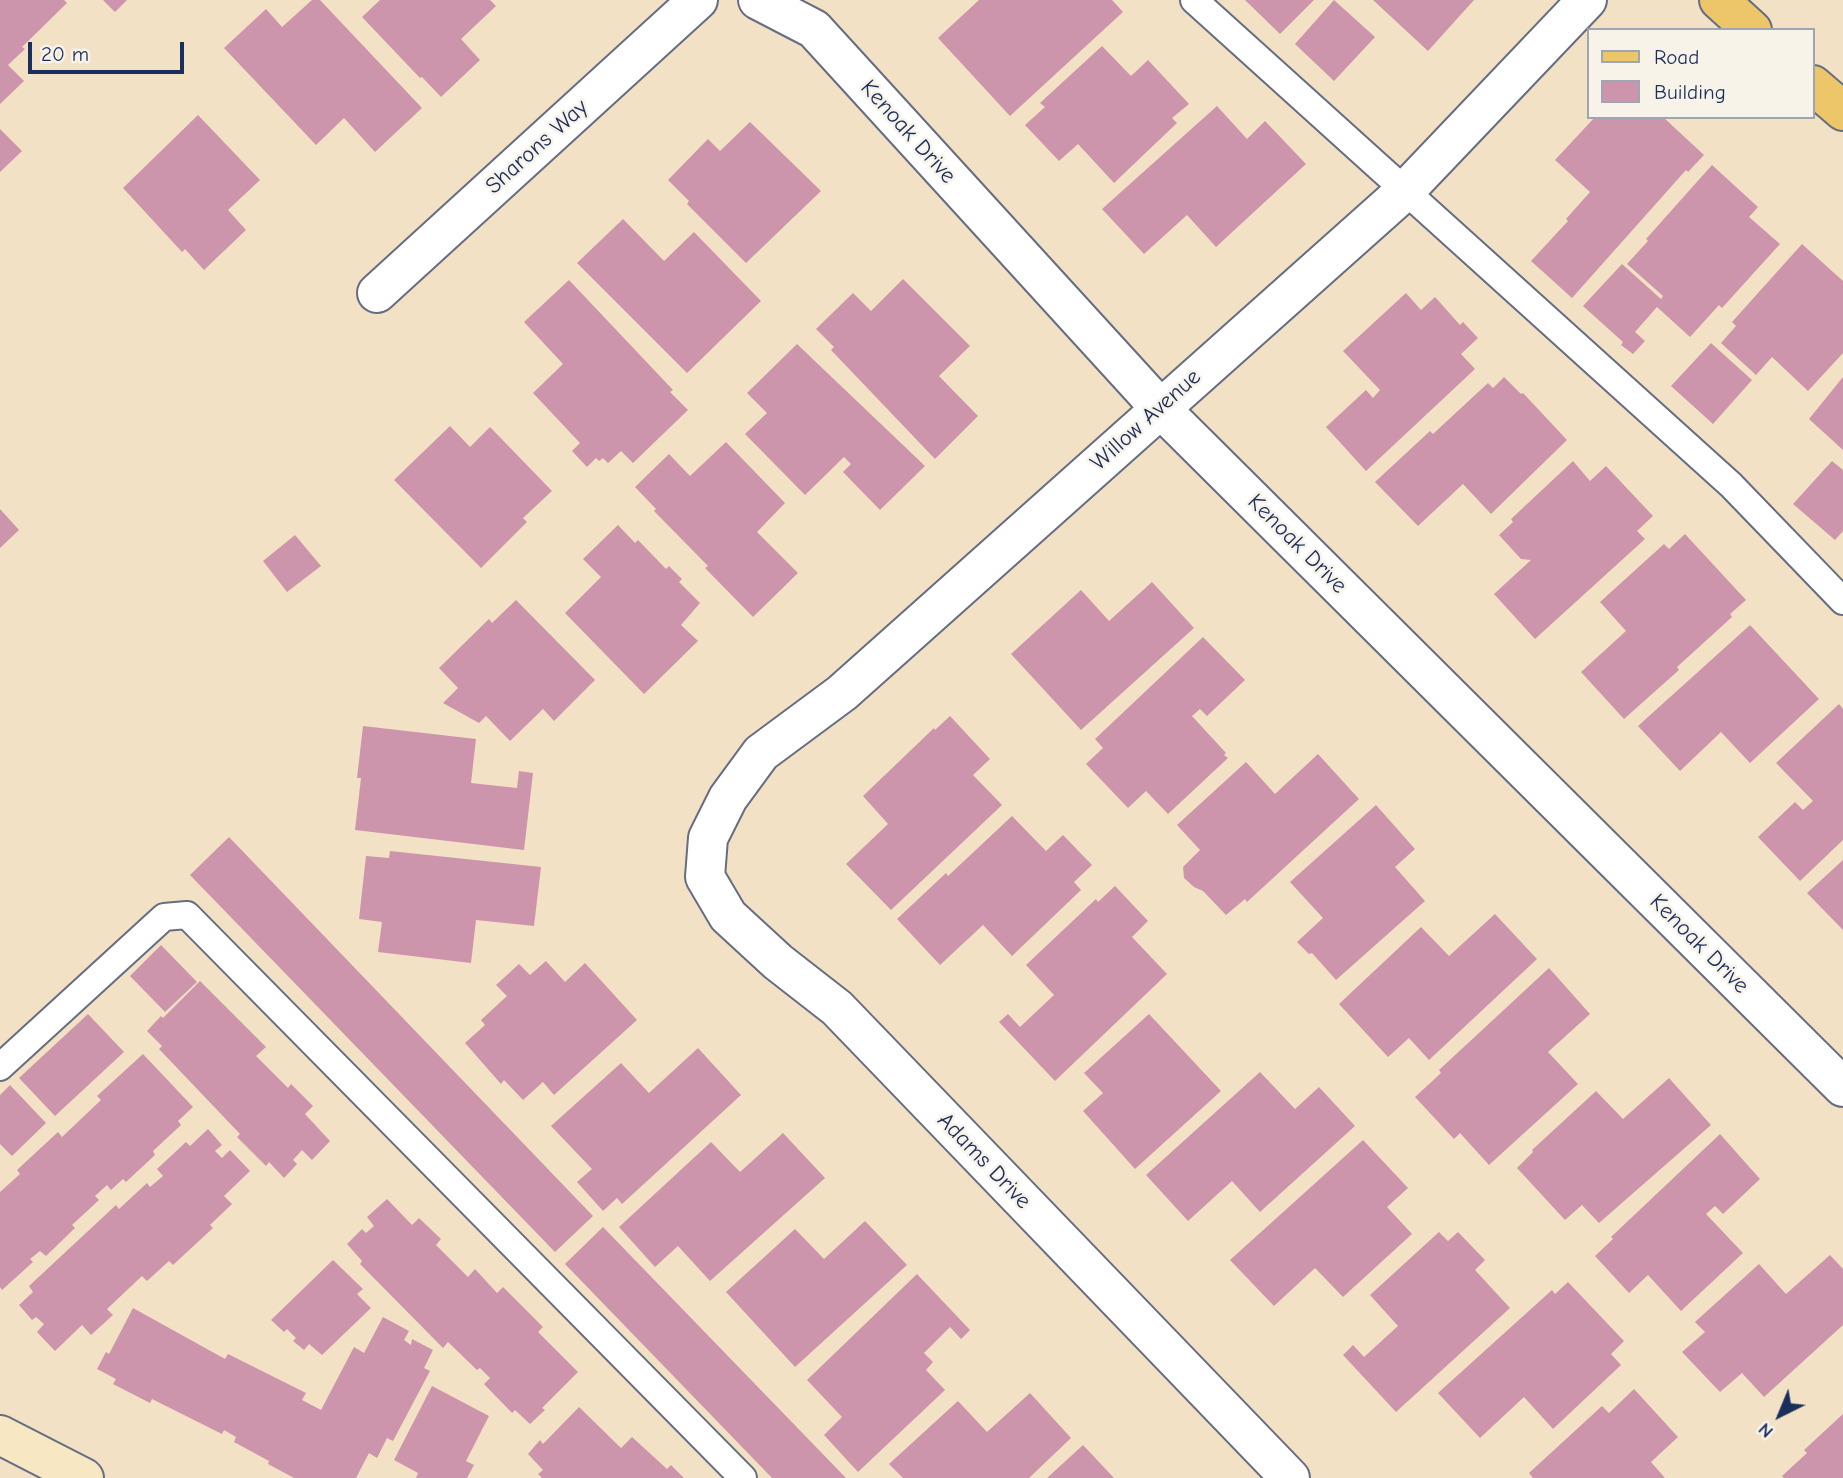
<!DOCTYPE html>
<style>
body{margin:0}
#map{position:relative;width:1843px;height:1478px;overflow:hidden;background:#f2e1c5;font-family:"Comic Neue",sans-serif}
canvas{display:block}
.legend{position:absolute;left:1587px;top:28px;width:228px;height:91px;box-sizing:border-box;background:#f7f3e8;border:2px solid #9fa5b1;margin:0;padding:9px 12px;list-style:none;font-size:21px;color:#1b2f5e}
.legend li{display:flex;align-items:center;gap:14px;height:35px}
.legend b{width:35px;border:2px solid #9fa5b1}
.north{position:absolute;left:1745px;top:1380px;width:70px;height:70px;-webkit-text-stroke:5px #f7f3e8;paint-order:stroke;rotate:223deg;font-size:19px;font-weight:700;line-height:28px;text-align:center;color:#1b2f5e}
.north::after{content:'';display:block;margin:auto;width:24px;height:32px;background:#1b2f5e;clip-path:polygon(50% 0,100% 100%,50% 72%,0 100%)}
.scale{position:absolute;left:28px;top:42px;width:156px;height:32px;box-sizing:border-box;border:4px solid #1b2f5e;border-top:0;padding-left:9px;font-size:21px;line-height:24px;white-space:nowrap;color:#1b2f5e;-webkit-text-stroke:5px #f7f3e8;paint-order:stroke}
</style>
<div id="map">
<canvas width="1843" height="1478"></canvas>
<ul class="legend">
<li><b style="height:9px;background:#ecc669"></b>Road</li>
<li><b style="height:19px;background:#cd95ac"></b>Building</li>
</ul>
<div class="north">N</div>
<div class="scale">20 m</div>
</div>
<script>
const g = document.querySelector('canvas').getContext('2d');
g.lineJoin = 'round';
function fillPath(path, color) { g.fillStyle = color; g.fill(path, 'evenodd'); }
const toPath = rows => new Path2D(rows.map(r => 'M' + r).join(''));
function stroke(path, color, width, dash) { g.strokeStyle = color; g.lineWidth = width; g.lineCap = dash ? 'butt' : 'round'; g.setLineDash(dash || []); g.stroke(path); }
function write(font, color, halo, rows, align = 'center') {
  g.font = font + ' "Comic Neue",sans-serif'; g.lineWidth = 5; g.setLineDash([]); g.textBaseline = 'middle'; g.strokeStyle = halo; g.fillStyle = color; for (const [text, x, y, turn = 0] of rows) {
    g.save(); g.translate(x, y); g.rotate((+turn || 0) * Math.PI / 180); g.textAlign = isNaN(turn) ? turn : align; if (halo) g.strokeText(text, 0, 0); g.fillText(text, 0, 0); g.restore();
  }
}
const building = toPath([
 [0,0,64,0,67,3,22,47,25,49,8,65,24,81,0,104],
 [103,0,127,0,115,12],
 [312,0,320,0,422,108,375,152,344,118,316,145,224,48,266,9,282,27],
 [380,0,490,0,496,6,461,39,480,60,441,97,422,77,420,78,362,17],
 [979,0,1112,0,1123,12,1010,116,938,38],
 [1245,0,1314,0,1280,34],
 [1334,0,1375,37,1334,81,1295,44],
 [1373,0,1474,0,1428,51],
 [1102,46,1131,76,1148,60,1189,104,1172,118,1177,123,1114,183,1078,144,1059,161,1025,125,1045,107,1040,103],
 [1217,106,1247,139,1265,121,1306,164,1216,247,1187,215,1144,254,1102,209],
 [198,115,260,180,228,210,246,230,204,270,185,249,182,252,123,188],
 [1595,117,1663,117,1704,155,1688,172,1686,170,1572,298,1531,261,1568,221,1566,219,1590,192,1555,160],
 [750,122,821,191,746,263,687,204,689,201,668,180,708,139,720,151],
 [0,129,22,151,0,172],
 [1712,165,1758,207,1749,217,1780,244,1722,308,1719,305,1690,337,1657,307,1635,332,1645,341,1633,354,1621,345,1623,342,1583,306,1622,264,1661,299,1663,296,1627,264,1648,241,1646,239],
 [623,219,664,261,694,232,761,301,687,373,577,263],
 [1802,244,1843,281,1843,353,1808,391,1772,357,1756,375,1721,343,1736,326,1732,322],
 [903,279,970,346,939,376,978,416,935,459,831,350,834,347,816,329,853,293,871,311],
 [569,280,673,390,670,392,688,410,633,463,621,451,608,463,603,458,599,461,596,458,587,467,572,451,580,443,533,393,563,364,524,322],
 [1406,293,1421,310,1435,297,1460,325,1463,322,1478,338,1461,354,1475,369,1366,471,1326,427,1366,390,1373,398,1380,390,1343,351],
 [1711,343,1752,380,1713,424,1671,386],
 [797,344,925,466,880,510,843,472,851,464,844,457,805,495,745,434,767,413,747,393],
 [1504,377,1521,394,1523,393,1567,440,1491,514,1463,484,1418,526,1375,482,1430,431,1433,434,1488,383,1493,388],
 [1843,377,1843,450,1809,419],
 [450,426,470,447,490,427,552,491,523,518,527,522,481,568,394,480],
 [726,442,785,503,757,532,798,573,753,617,705,568,708,566,654,511,656,509,635,487,669,454,690,476],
 [1573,461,1590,481,1606,466,1653,516,1637,531,1645,539,1535,639,1494,594,1531,560,1521,559,1499,535,1513,522,1511,519],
 [1832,461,1843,470,1843,531,1835,540,1793,504],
 [0,509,19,530,0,548],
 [618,525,635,543,638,540,666,569,669,566,682,579,679,582,700,603,681,625,698,641,644,694,565,613,601,577,583,559],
 [1685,534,1746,600,1730,614,1732,617,1677,667,1679,670,1624,719,1581,672,1626,631,1600,602,1664,544,1669,549],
 [295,535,321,566,287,592,263,561],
 [1152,582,1194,628,1081,730,1011,654,1081,590,1109,621],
 [516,600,595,680,554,721,543,709,510,741,486,716,479,723,443,703,458,688,439,668,489,619,492,623],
 [1750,625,1819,699,1750,763,1721,732,1680,771,1638,726],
 [1203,637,1245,680,1207,716,1200,709,1192,716,1226,753,1224,755,1228,758,1168,814,1146,791,1128,808,1086,764,1103,748,1095,739],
 [1839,704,1843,709,1843,840,1800,881,1758,837,1795,802,1803,810,1813,801,1776,763],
 [950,716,990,759,973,775,1002,805,891,910,846,864,888,824,863,796,934,728,935,730],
 [363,726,476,739,471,783,517,788,519,771,533,773,524,850,355,830,361,778,357,778],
 [1318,754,1359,799,1247,902,1245,899,1226,915,1203,891,1194,887,1184,878,1183,867,1200,850,1177,825,1246,762,1275,794],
 [1376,805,1415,849,1395,867,1425,901,1336,980,1312,953,1309,954,1297,942,1323,918,1290,882],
 [1012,816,1046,851,1063,835,1092,865,1074,882,1081,890,1012,956,983,925,940,965,897,919,946,873,948,876],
 [229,837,593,1216,555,1252,190,875],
 [390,851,541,867,534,926,476,920,471,963,378,952,382,922,359,919,366,856,389,858],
 [1843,860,1843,930,1807,893],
 [1115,886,1148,921,1132,937,1167,974,1055,1081,999,1022,1008,1014,1020,1027,1054,995,1026,965,1096,899,1098,902],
 [1495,914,1537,959,1429,1060,1409,1038,1388,1057,1339,1004,1421,927,1449,956],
 [161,945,197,982,165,1012,130,976],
 [546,961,565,982,585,963,637,1020,554,1095,543,1082,523,1100,504,1080,501,1084,465,1043,485,1025,481,1020,507,996,496,985,519,964,530,975],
 [1549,968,1590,1014,1548,1052,1578,1084,1489,1165,1460,1133,1454,1139,1415,1097,1441,1073,1439,1070],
 [200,981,266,1047,256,1056,288,1088,291,1084,313,1106,305,1114,330,1141,312,1160,302,1150,293,1160,297,1164,284,1178,269,1162,266,1166,237,1137,240,1134,159,1049,162,1046,147,1031,161,1016,163,1018],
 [88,1014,124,1052,55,1116,19,1078],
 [1149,1014,1221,1091,1135,1169,1083,1111,1103,1093,1084,1073],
 [698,1048,741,1095,622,1204,617,1198,603,1211,577,1182,592,1169,551,1126,621,1063,649,1093],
 [143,1054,193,1107,178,1121,181,1125,153,1151,155,1155,126,1182,123,1179,111,1190,107,1185,95,1196,99,1200,72,1225,75,1228,46,1256,40,1251,30,1259,33,1262,2,1290,0,1287,0,1192,20,1174,17,1170,58,1132,62,1137,101,1100,97,1096],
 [1260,1072,1295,1109,1319,1087,1355,1126,1260,1212,1232,1181,1188,1221,1146,1175],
 [1669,1078,1711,1125,1599,1223,1582,1205,1565,1220,1517,1168,1533,1152,1532,1150,1596,1091,1623,1119],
 [10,1085,46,1123,12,1156,0,1144,0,1095],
 [208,1129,222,1145,215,1151,222,1158,230,1150,250,1171,224,1196,232,1204,210,1225,213,1228,173,1265,169,1261,147,1281,142,1276,107,1309,113,1315,91,1335,82,1325,55,1351,37,1332,44,1324,36,1317,32,1320,19,1305,33,1292,29,1286,116,1205,119,1209,147,1183,150,1187,163,1176,157,1169,186,1142,190,1146],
 [783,1133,825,1178,710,1281,678,1246,655,1267,619,1227,711,1142,740,1172],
 [1720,1134,1760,1179,1723,1214,1715,1206,1706,1214,1743,1253,1681,1311,1648,1275,1629,1293,1595,1256,1613,1239,1611,1237],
 [1363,1140,1408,1188,1387,1207,1412,1234,1343,1297,1315,1268,1274,1306,1230,1260],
 [387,1199,412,1225,419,1218,441,1239,436,1245,468,1277,475,1269,497,1293,503,1287,543,1327,538,1332,578,1372,542,1408,545,1410,530,1424,515,1410,512,1413,484,1384,490,1378,480,1368,477,1370,448,1342,443,1348,360,1264,362,1261,347,1244,362,1229,366,1233,374,1226,367,1217],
 [865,1221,907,1265,795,1367,726,1292,795,1229,824,1259],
 [603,1227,846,1478,772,1478,565,1264],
 [1439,1232,1448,1241,1458,1232,1485,1260,1475,1270,1510,1308,1396,1412,1343,1355,1353,1345,1364,1357,1398,1326,1370,1295],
 [1830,1255,1843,1269,1843,1325,1764,1397,1742,1373,1720,1392,1682,1352,1705,1332,1695,1322,1759,1264,1786,1294],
 [333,1260,363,1289,357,1294,371,1308,322,1355,309,1344,304,1350,293,1341,296,1338,287,1329,284,1332,271,1320],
 [917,1274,970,1330,961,1339,950,1327,924,1353,933,1362,926,1370,945,1390,858,1472,824,1435,842,1417,807,1380],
 [1568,1282,1624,1341,1611,1354,1621,1365,1553,1429,1524,1397,1480,1438,1438,1393,1552,1290,1555,1294],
 [133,1308,225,1359,228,1354,306,1393,302,1400,321,1410,354,1347,364,1353,383,1317,409,1331,404,1340,411,1345,412,1339,433,1350,424,1368,430,1371,393,1441,387,1438,377,1458,369,1453,356,1478,294,1478,268,1464,269,1461,234,1442,236,1437,224,1430,222,1434,152,1399,150,1403,113,1384,116,1379,97,1369,106,1352,109,1354],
 [432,1386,489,1416,466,1461,474,1465,467,1478,416,1478,418,1473,394,1460],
 [1634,1389,1678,1437,1651,1462,1665,1478,1533,1478,1529,1473,1602,1406,1609,1413],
 [1030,1393,1071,1438,1029,1478,903,1478,889,1464,958,1401,987,1432],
 [579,1407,621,1448,632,1437,667,1469,671,1465,684,1478,542,1478,538,1474,543,1470,528,1454,540,1440,543,1444],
 [1843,1414,1843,1478,1784,1478,1782,1476,1807,1453,1804,1450],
 [1083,1445,1114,1478,1047,1478]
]);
const service = toPath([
 [1194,0,1731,485,1843,601],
 [0,1067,164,917,187,915,743,1478]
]);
const minor = toPath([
 [758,0,814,29,1160,408,1843,1087],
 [377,293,698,0],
 [1290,1478,837,1008,778,962,728,916,705,877,708,838,728,798,761,753,842,693,1406,190,1587,0]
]);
const secondary = toPath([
 [0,1435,84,1478]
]);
const primary = toPath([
 [1719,0,1752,30],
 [1813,85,1843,111]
]);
const streetNames = [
 ["Kenoak Drive",908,132,48],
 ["Sharons Way",537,147,-42],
 ["Willow Avenue",1146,420,-42],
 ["Kenoak Drive",1297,544,45],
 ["Kenoak Drive",1699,944,45],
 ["Adams Drive",984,1161,46]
];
fillPath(building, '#cd95ac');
stroke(service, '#666d82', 30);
stroke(minor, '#666d82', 42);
stroke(secondary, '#666d82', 42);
stroke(primary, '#666d82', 42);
stroke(service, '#fff', 26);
stroke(minor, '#fff', 38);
stroke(secondary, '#f7e8c3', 38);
stroke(primary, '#ecc669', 38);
write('23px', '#1b2f5e', '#f7f3e8', streetNames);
</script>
